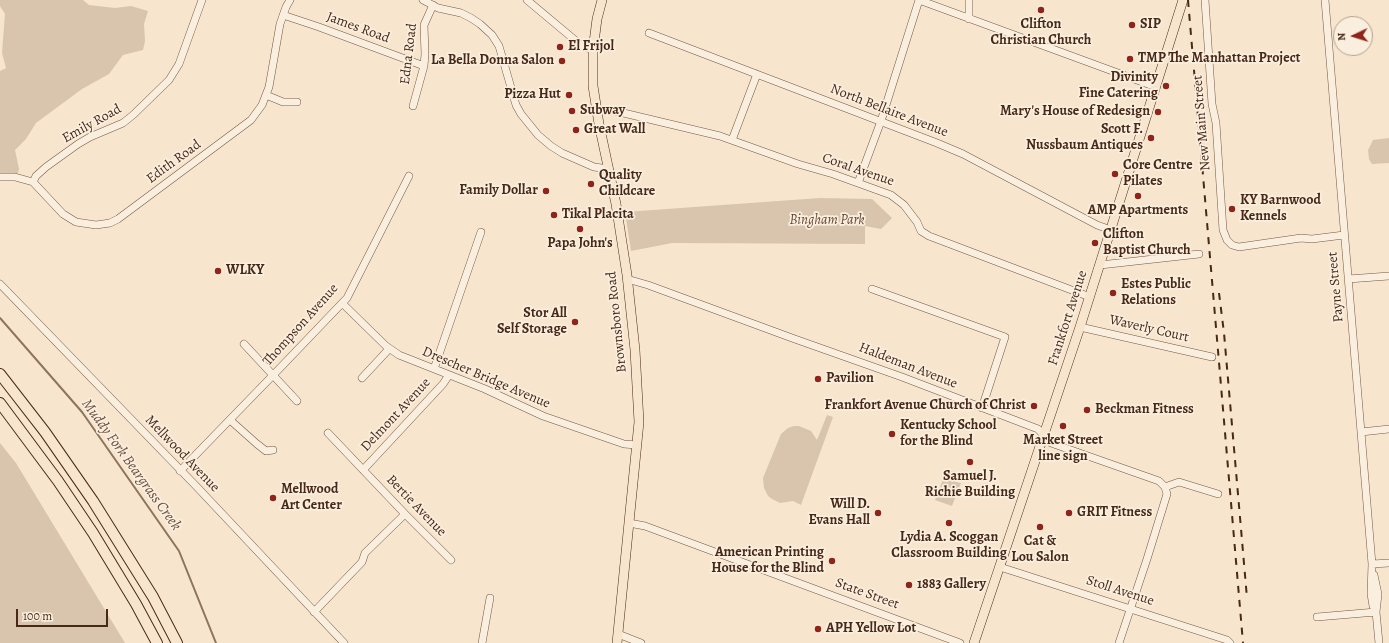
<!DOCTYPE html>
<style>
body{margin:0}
#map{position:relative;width:1389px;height:643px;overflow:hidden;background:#f7e5cd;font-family:Alegreya,serif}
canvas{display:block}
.north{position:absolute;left:1333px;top:16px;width:40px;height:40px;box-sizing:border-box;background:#faeede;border:1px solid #b39f8f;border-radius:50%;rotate:266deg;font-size:11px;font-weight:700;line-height:16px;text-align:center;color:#482918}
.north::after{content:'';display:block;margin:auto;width:14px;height:18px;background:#8f2418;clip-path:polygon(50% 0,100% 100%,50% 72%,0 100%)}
.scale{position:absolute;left:16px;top:609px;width:92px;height:18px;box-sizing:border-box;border:2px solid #482918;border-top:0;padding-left:5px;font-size:12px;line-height:14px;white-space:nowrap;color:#482918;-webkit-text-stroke:3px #faeede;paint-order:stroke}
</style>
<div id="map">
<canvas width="1389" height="643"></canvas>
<div class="north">N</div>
<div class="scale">100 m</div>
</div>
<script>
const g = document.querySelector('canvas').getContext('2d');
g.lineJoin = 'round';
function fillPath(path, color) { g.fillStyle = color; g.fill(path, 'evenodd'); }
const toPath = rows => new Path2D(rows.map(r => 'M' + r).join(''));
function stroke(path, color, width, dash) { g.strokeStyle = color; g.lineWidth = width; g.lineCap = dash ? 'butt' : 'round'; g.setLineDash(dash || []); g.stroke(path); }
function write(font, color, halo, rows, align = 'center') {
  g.font = font + ' Alegreya,serif'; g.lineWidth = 3.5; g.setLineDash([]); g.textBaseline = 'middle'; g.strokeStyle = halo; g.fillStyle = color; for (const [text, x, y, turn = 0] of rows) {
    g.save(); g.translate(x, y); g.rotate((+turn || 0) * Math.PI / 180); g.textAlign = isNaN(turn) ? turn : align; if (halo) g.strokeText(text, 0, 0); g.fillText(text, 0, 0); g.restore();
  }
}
const green = toPath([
 [0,0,83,0,89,5,115,8,131,6,148,11,144,24,145,41,143,50,123,55,109,74,82,89,36,123,26,139,15,150,19,169,18,173,0,175,0,71,6,68,2,53,5,14,0,6],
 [1389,138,1389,163,1372,164,1369,159,1368,150,1373,140],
 [820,198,872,199,892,218,881,229,865,226,865,244,672,243,631,251,625,212],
 [827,415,833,417,801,505,793,501,780,503,772,499,768,496,764,488,763,478,781,434,788,428,794,426,799,426,811,431,817,440],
 [0,443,16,463,125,643,0,643],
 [947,469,958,473,959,476,956,482,961,483,952,506,935,500]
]);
const stream = toPath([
 [0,318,82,412,179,551,216,643]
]);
const minor = toPath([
 [423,0,438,8,461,13,471,18,480,24,492,35,499,46,516,105,521,114,538,135,551,146,562,153,594,167,609,169],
 [527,0,582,46,593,50],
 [919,0,1156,87],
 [969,0,969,19],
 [1205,0,1212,104,1216,123,1223,230,1227,240,1232,245,1239,247,1301,238,1312,239,1344,235],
 [1325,0,1372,564,1371,594,1373,606,1376,612],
 [283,15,319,27,424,66],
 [649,33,937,143,963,154,1097,225,1111,230],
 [266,95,283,102,297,102],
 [413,106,424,66,425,54,424,25,433,5],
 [596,110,611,110,720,136,798,164,833,174,891,195,904,205,917,222,921,231,929,236,1090,297],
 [732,140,757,74],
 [0,177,15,177,33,182,63,214,76,222,96,225,110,223,118,219,251,120,262,105,269,87,280,24,286,7,290,0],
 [33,182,36,176,46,167,78,144,90,137,123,123,133,115,169,80,179,64,202,0],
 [858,183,881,121,919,0],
 [1100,265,1199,254],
 [627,279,648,285,792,338,902,377,1038,429,1051,443,1159,481,1165,487],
 [1348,279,1389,276],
 [0,284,196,486,344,643],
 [872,289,1005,337,982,408],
 [342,303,386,346,399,355,485,389,543,416,624,444,637,445],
 [1080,327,1212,357],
 [244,344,297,401],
 [434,369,481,232],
 [362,378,389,349],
 [230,420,257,444,266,451,273,450],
 [1361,432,1389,429],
 [328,433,405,514,451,560],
 [363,470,443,384,449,375],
 [180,471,280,368,347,298,409,176],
 [1165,487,1179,482,1218,494],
 [629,523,645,526,960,643],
 [1372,564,1389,563],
 [1000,567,1227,640,1230,643],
 [1374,575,1378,594,1376,612,1379,643],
 [314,612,362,562,365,553,405,514],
 [1317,617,1376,612],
 [618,634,641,643],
 [482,643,490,598],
 [1119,643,1147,559,1167,494,1165,487]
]);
const major = toPath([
 [602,0,597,19,593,50,593,86,599,124,616,204,627,275,635,350,639,422,617,643],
 [974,643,1080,327,1183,0]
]);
const highway = toPath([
 [0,374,45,432,93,501,153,597,177,643],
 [0,403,58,481,93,533,136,604,157,643]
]);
const rail = toPath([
 [1188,0,1243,643],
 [1219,293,1224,333,1247,598]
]);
const markers = [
 [1041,10,4,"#8f2418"],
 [1132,25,4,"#8f2418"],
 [560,47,4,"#8f2418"],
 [1130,59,4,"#8f2418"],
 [562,61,4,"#8f2418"],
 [1166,86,4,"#8f2418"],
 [569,95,4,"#8f2418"],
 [572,111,4,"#8f2418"],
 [1158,112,4,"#8f2418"],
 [576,130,4,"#8f2418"],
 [1151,138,4,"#8f2418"],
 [1115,174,4,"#8f2418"],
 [591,184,4,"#8f2418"],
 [546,191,4,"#8f2418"],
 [1138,196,4,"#8f2418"],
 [1232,209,4,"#8f2418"],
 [554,215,4,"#8f2418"],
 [580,229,4,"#8f2418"],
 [1095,243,4,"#8f2418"],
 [218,271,4,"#8f2418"],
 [1113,293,4,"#8f2418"],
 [575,322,4,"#8f2418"],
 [818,379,4,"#8f2418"],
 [1034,406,4,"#8f2418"],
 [1087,410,4,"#8f2418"],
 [1063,426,4,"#8f2418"],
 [892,434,4,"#8f2418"],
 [970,462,4,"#8f2418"],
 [273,498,4,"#8f2418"],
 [878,513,4,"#8f2418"],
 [1069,513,4,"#8f2418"],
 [949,523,4,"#8f2418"],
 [1040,527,4,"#8f2418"],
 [832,561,4,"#8f2418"],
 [909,585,4,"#8f2418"],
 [818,629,4,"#8f2418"]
];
const poiNames = [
 ["Clifton",1041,25,"center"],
 ["Christian Church",1041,41,"center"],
 ["SIP",1140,25],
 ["El Frijol",568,47],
 ["TMP The Manhattan Project",1138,59],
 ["La Bella Donna Salon",554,61,"right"],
 ["Divinity",1158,78,"right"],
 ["Fine Catering",1158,94,"right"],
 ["Pizza Hut",561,95,"right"],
 ["Subway",580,111],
 ["Mary's House of Redesign",1150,112,"right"],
 ["Great Wall",584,130],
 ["Scott F.",1143,130,"right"],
 ["Nussbaum Antiques",1143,146,"right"],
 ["Core Centre",1123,166],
 ["Pilates",1123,182],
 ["Quality",599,176],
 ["Childcare",599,192],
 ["Family Dollar",538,191,"right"],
 ["KY Barnwood",1240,201],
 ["Kennels",1240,217],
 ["AMP Apartments",1138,211,"center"],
 ["Tikal Placita",562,215],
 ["Clifton",1103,235],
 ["Baptist Church",1103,251],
 ["Papa John's",580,244,"center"],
 ["WLKY",226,271],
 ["Estes Public",1121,285],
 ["Relations",1121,301],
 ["Stor All",567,314,"right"],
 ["Self Storage",567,330,"right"],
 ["Pavilion",826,379],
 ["Frankfort Avenue Church of Christ",1026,406,"right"],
 ["Beckman Fitness",1095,410],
 ["Kentucky School",900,426],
 ["for the Blind",900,442],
 ["Market Street",1063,441,"center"],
 ["line sign",1063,457,"center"],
 ["Samuel J.",970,477,"center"],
 ["Richie Building",970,493,"center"],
 ["Mellwood",281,490],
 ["Art Center",281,506],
 ["Will D.",870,505,"right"],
 ["Evans Hall",870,521,"right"],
 ["GRIT Fitness",1077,513],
 ["Lydia A. Scoggan",949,538,"center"],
 ["Classroom Building",949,554,"center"],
 ["Cat &",1040,542,"center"],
 ["Lou Salon",1040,558,"center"],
 ["American Printing",824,553,"right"],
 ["House for the Blind",824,569,"right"],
 ["1883 Gallery",917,585],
 ["APH Yellow Lot",826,629]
];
const streetNames = [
 ["James Road",358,28,20],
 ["Edna Road",409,54,-83],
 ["North Bellaire Avenue",889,111,21],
 ["New Main Street",1202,123,-95],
 ["Emily Road",92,124,-29],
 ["Edith Road",174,162,-36],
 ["Coral Avenue",858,170,19],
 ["Payne Street",1336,287,-95],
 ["Frankfort Avenue",1068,318,-72],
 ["Brownsboro Road",617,322,-96],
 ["Thompson Avenue",301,325,-48],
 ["Waverly Court",1149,329,13],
 ["Haldeman Avenue",908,366,21],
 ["Drescher Bridge Avenue",486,378,23],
 ["Delmont Avenue",396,415,-47],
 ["Mellwood Avenue",182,454,46],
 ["Bertie Avenue",416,506,46],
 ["Stoll Avenue",1120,591,18],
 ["State Street",867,594,20]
];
const parkNames = [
 ["Bingham Park",827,221]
];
const waterNames = [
 ["Muddy Fork Beargrass Creek",131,465,54]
];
fillPath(green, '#d9c5ae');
stroke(stream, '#8e735f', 2);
stroke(minor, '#745845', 8);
stroke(major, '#482918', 10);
stroke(highway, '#482918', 12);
stroke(minor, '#faeede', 7);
stroke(major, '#f7e5cd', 9);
stroke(highway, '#f7e5cd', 10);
stroke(rail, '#482918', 2, [7, 7]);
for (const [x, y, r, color] of markers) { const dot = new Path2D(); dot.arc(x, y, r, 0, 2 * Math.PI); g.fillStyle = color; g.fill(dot); stroke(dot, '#faeede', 1.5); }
write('bold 14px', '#482918', '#faeede', poiNames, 'left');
write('14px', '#482918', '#faeede', streetNames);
write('italic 14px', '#654836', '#faeede', parkNames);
write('italic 15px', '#6b4e3c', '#faeede', waterNames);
</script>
